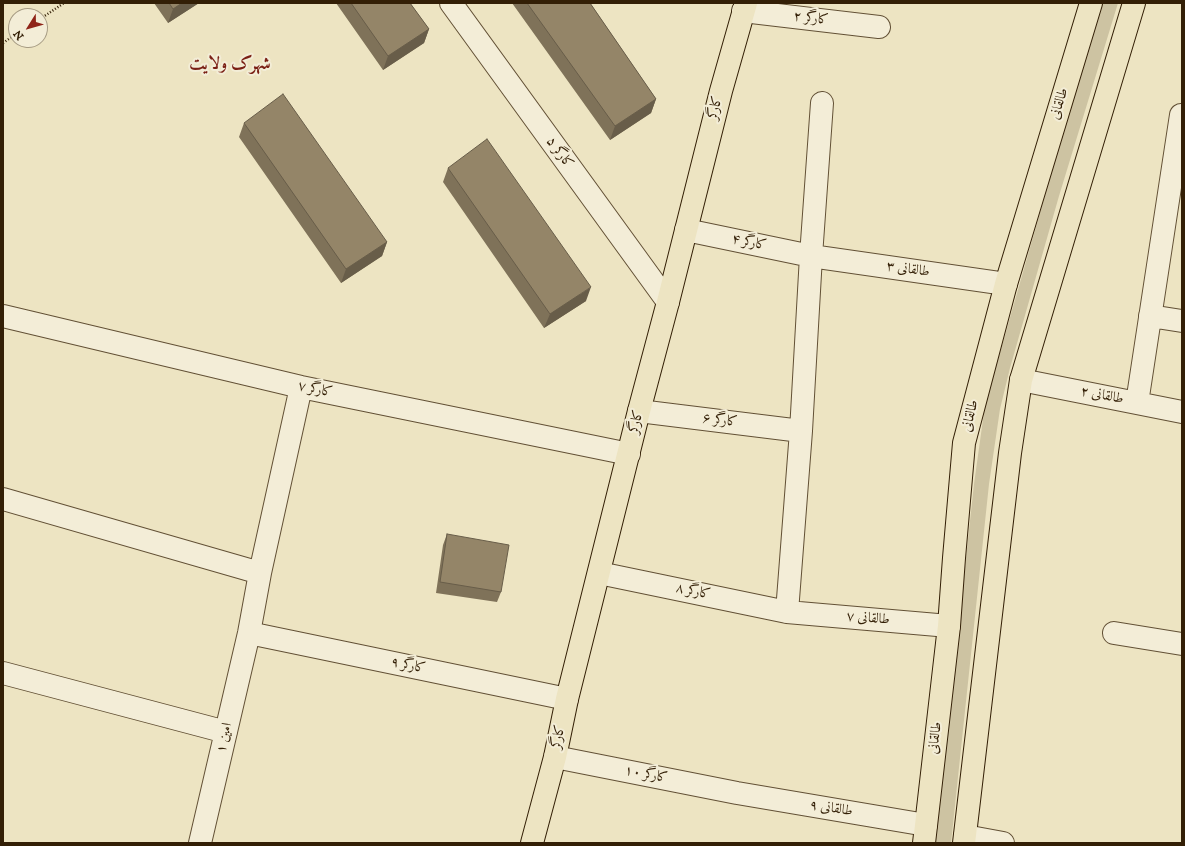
<!DOCTYPE html>
<meta charset="utf-8">
<style>
body{margin:0}
#map{position:relative;width:1185px;height:846px;overflow:hidden;background:#ede4c2;font-family:"IM FELL DW Pica",serif}
canvas{display:block}
.frame{position:absolute;inset:0;border:4px solid #331f06;pointer-events:none}
.north{position:absolute;left:8px;top:8px;width:40px;height:40px;box-sizing:border-box;background:#f3edd7;border:1px solid #a69b83;border-radius:50%;rotate:233deg;font-size:11px;font-weight:700;line-height:16px;text-align:center;color:#331f06}
.north::after{content:'';display:block;margin:auto;width:14px;height:18px;background:#8f2418;clip-path:polygon(50% 0,100% 100%,50% 72%,0 100%)}
</style>
<div id="map">
<canvas width="1185" height="846"></canvas>
<div class="frame"></div>
<div class="north">N</div>
</div>
<script>
const g = document.querySelector('canvas').getContext('2d');
g.lineJoin = 'round';
function fillPath(path, color) { g.fillStyle = color; g.fill(path, 'evenodd'); }
const toPath = rows => new Path2D(rows.map(r => 'M' + r).join(''));
function stroke(path, color, width, dash) { g.strokeStyle = color; g.lineWidth = width; g.lineCap = dash ? 'butt' : 'round'; g.setLineDash(dash || []); g.stroke(path); }
function write(font, color, halo, rows, align = 'center') {
  g.font = font + ' "IM FELL DW Pica",Amiri,serif'; g.lineWidth = 4; g.setLineDash([]); g.textBaseline = 'middle'; g.strokeStyle = halo; g.fillStyle = color; for (const [text, x, y, turn = 0] of rows) {
    g.save(); g.translate(x, y); g.rotate((+turn || 0) * Math.PI / 180); g.textAlign = isNaN(turn) ? turn : align; if (halo) g.strokeText(text, 0, 0); g.fillText(text, 0, 0); g.restore();
  }
}
const green = toPath([
 [1100,3,1118,3,1059,196,1010,368,1000,409,989,484,951,843,935,843,974,484,985,405]
]);
const path = toPath([
 [40,19,64,3],
 [3,43,16,34]
]);
const minor = toPath([
 [451,3,668,302],
 [743,11,879,27],
 [686,230,811,256,1006,284],
 [3,316,301,387,629,454],
 [1150,316,1182,321],
 [1021,380,1182,412],
 [1137,403,1181,115],
 [639,411,801,431],
 [3,499,260,573],
 [599,573,787,612,949,626],
 [787,612,801,431,811,256,822,103],
 [249,633,567,699],
 [1114,633,1182,644],
 [3,673,226,732],
 [555,757,737,793,926,825],
 [965,836,1003,843],
 [200,843,249,633,260,573,301,387]
]);
const major = toPath([
 [532,843,555,757,567,699,639,411,668,302,721,91,746,3],
 [924,843,949,626,954,558,964,443,1006,284,1091,3],
 [964,843,1010,453,1021,380,1134,3]
]);
const wall = toPath([
 [154,3,199,3,168,23],
 [336,3,410,3,429,29,424,43,383,70],
 [512,3,590,3,656,99,651,113,610,140],
 [244,123,387,242,382,256,341,283,239,137],
 [448,168,586,301,544,328,443,182],
 [447,534,501,592,497,602,436,593,443,545]
]);
const shadedWall = toPath([
 [182,3,199,3,168,23,173,9],
 [429,29,424,43,383,70,388,56],
 [656,99,651,113,610,140,615,126],
 [387,242,382,256,341,283,346,269],
 [591,287,586,301,544,328,550,314]
]);
const building = toPath([
 [169,3,182,3,173,9,169,3],
 [351,3,410,3,429,29,388,56,351,3],
 [527,3,590,3,656,99,615,126,527,3],
 [283,94,387,242,346,269,244,123,283,94],
 [487,139,591,287,550,314,448,168,487,139],
 [447,534,509,545,501,592,440,582,447,534]
]);
const streetNames = [
 ["کارگر ۲",811,19,7],
 ["طالقانی",1060,104,-73],
 ["کارگر",716,108,-76],
 ["کارگر ۵",559,153,54],
 ["کارگر ۴",749,243,12],
 ["طالقانی ۳",908,270,8],
 ["کارگر ۷",315,390,12],
 ["طالقانی ۲",1102,396,11],
 ["طالقانی",971,416,-76],
 ["کارگر ۶",720,421,7],
 ["کارگر",637,422,-76],
 ["کارگر ۸",693,592,12],
 ["طالقانی ۷",868,619,5],
 ["کارگر ۹",408,666,12],
 ["کارگر",559,737,-78],
 ["امین ۱",225,738,-77],
 ["طالقانی",936,738,-83],
 ["کارگر ۱۰",646,775,11],
 ["طالقانی ۹",831,809,9]
];
const districtNames = [
 ["شهرک ولایت",230,65]
];
fillPath(green, '#cdc3a2');
stroke(minor, '#625035', 24);
stroke(major, '#331f06', 24);
stroke(path, '#331f06', 2.5, [1, 2]);
stroke(minor, '#f3edd7', 22);
stroke(major, '#ede4c2', 22);
fillPath(wall, '#7f7259');
fillPath(shadedWall, '#685d49');
fillPath(building, '#948568');
stroke(building, '#685d49', 1);
write('14px', '#331f06', '#f3edd7', streetNames);
write('bold 18px', '#7a1f14', '#f3edd7', districtNames);
</script>
